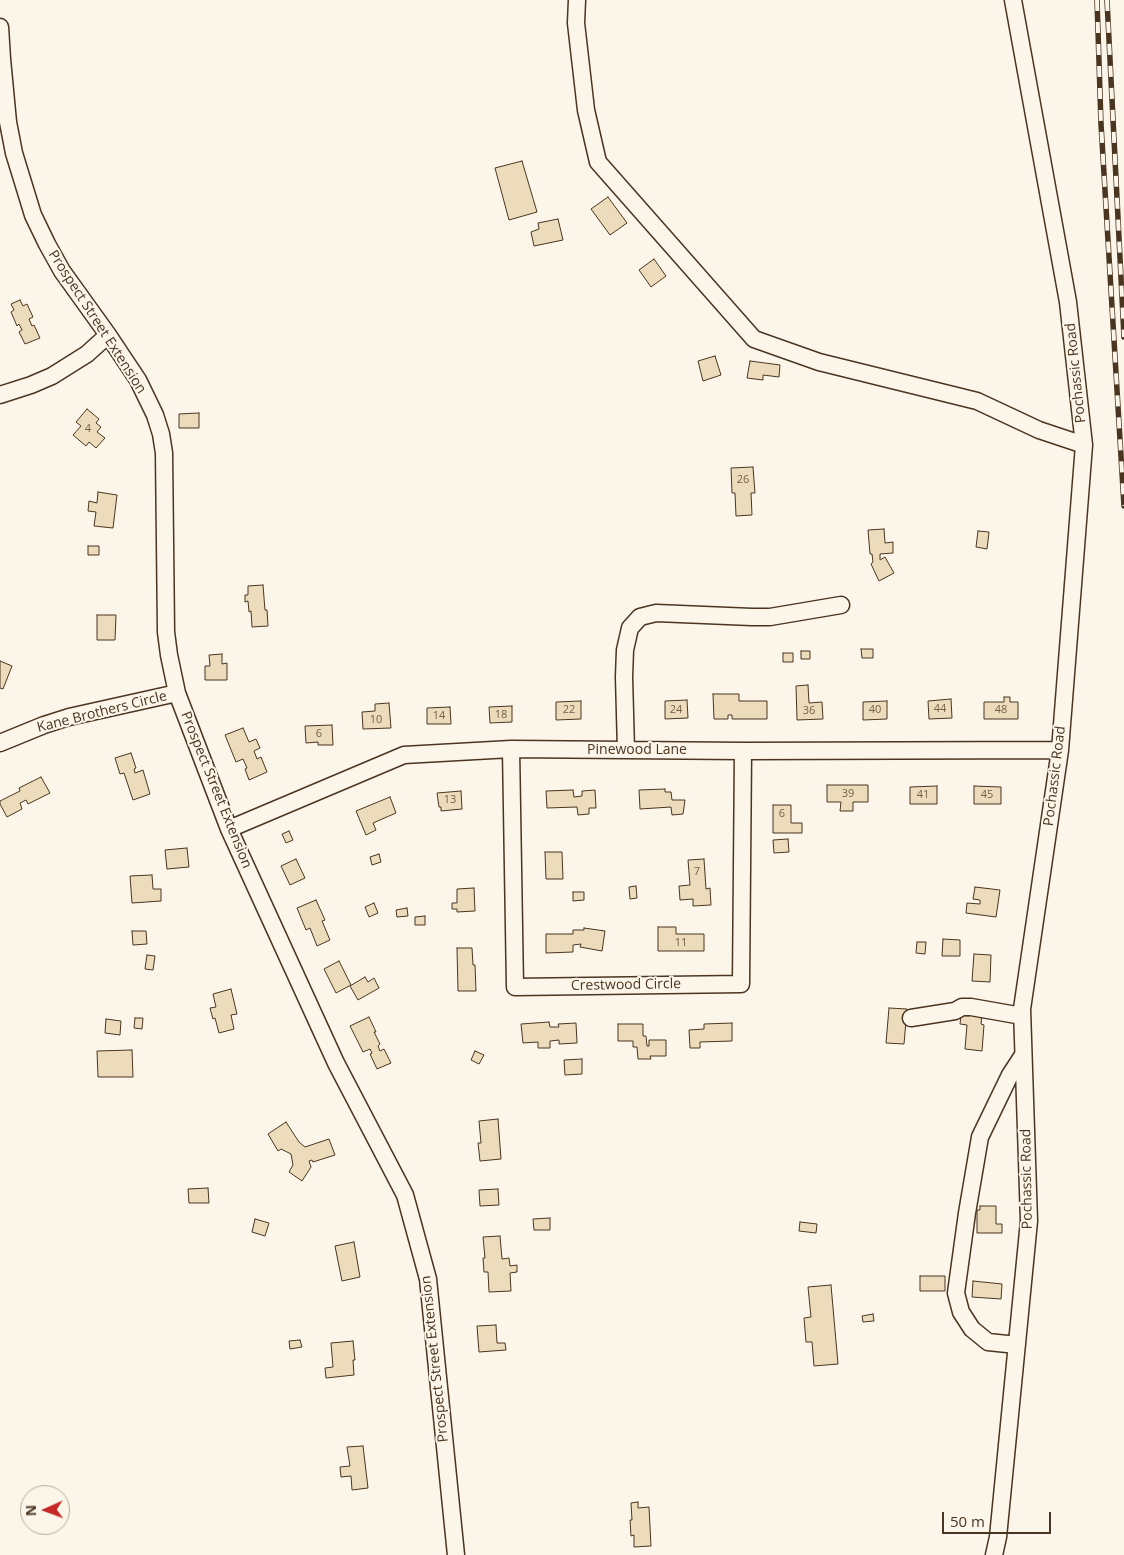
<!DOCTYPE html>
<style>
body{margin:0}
#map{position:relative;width:1124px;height:1555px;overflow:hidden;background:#fbf6e9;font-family:"Open Sans",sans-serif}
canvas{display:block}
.north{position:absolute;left:20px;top:1485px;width:50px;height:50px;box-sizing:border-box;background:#fbf6e9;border:1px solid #b4a999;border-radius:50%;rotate:268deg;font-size:14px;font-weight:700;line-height:20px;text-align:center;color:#4a3520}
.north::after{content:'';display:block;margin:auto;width:18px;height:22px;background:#c62828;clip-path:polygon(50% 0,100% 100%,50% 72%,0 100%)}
.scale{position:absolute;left:942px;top:1512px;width:109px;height:22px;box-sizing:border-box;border:2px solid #4a3520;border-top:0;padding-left:6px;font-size:15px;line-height:18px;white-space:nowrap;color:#4a3520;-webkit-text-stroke:4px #fbf6e9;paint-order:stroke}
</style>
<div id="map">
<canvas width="1124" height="1555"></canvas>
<div class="north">N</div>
<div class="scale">50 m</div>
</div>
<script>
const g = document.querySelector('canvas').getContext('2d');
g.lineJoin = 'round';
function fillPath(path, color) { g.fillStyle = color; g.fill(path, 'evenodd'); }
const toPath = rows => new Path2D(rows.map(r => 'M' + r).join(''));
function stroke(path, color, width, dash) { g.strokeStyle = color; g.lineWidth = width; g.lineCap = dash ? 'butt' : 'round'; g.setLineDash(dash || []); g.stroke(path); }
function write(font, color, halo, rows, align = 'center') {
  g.font = font + ' "Open Sans",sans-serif'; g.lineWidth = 4; g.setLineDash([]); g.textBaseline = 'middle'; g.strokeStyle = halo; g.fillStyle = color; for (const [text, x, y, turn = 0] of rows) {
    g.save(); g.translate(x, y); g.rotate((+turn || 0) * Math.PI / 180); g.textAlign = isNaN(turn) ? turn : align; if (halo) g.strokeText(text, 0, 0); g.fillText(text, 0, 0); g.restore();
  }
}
const building = toPath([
 [522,161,537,212,509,220,495,168,522,161],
 [608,197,627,223,610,235,591,209,608,197],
 [558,219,563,240,534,246,531,232,539,229,538,223,558,219],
 [654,259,666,276,651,287,639,270,654,259],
 [20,300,23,306,27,304,33,317,29,319,32,326,34,325,40,338,25,344,19,332,22,330,19,324,17,326,11,312,14,310,11,304,20,300],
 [715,356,721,375,703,381,698,361,715,356],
 [750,361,780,365,779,377,763,375,763,380,747,378,750,361],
 [87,409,99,419,96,423,101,427,97,432,105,438,96,448,89,442,86,446,73,435,81,426,76,422,87,409],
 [199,413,199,428,179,428,179,414,199,413],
 [753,467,755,493,751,493,752,515,736,516,735,493,732,493,731,468,753,467],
 [98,492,117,495,113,528,94,526,96,512,88,511,89,501,97,503,98,492],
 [884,529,885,543,893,542,893,553,880,554,880,560,885,557,894,573,879,581,871,564,873,562,872,554,870,554,868,530,884,529],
 [978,531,989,532,987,549,976,547,978,531],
 [88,546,99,546,99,555,88,555,88,546],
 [263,585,265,610,267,610,268,626,252,627,251,611,249,612,248,601,245,602,245,595,248,595,248,586,263,585],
 [97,615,116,615,115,640,97,640,97,615],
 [861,649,873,649,873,658,862,658,861,649],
 [801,651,810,651,810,659,801,659,801,651],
 [783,653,793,653,793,662,783,662,783,653],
 [222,654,222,664,227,663,227,680,205,680,205,666,210,666,209,655,222,654],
 [0,661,12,666,3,689,0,688,0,661],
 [808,685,809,703,822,702,823,719,797,720,796,686,808,685],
 [713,694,739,694,739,701,767,701,767,719,732,719,732,715,728,715,728,719,714,719,713,694],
 [1004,697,1010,697,1010,702,1018,702,1018,719,984,719,984,702,1004,702,1004,697],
 [951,699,952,718,929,719,928,701,951,699],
 [687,700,688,718,665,719,665,701,687,700],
 [581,701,581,719,556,720,556,702,581,701],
 [887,701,887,719,863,720,863,702,887,701],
 [389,703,391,728,363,729,362,712,375,711,375,704,389,703],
 [512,706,512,722,490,723,489,707,512,706],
 [450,707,451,724,427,724,427,708,450,707],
 [332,725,333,745,318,745,318,742,306,743,305,726,332,725],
 [243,728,249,742,256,739,260,748,254,751,257,759,261,757,267,772,249,780,245,769,247,768,243,759,236,762,225,735,243,728],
 [131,753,136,768,134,769,135,773,143,770,150,794,133,800,124,773,120,774,115,758,131,753],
 [41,777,50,793,28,804,26,800,20,803,22,809,7,817,0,804,0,801,20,791,19,788,41,777],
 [827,785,868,785,868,802,853,802,853,811,840,811,841,802,827,802,827,785],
 [937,786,937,804,910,804,910,787,937,786],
 [974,786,1001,787,1001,804,974,804,974,786],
 [665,789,665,792,671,792,672,800,685,800,683,814,672,815,671,807,640,809,639,790,665,789],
 [573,790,574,797,582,796,582,791,595,790,596,808,589,808,589,814,578,815,577,807,547,808,546,791,573,790],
 [461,791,462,809,441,811,441,807,439,807,437,793,461,791],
 [390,797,396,813,373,823,376,830,366,835,356,811,390,797],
 [773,805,791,805,791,823,802,823,802,833,773,833,773,805],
 [289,831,293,840,286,843,282,834,289,831],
 [788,839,789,852,774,853,773,840,788,839],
 [187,848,189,867,167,869,165,850,187,848],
 [545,852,562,852,563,879,546,879,545,852],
 [379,854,381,862,372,865,370,857,379,854],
 [296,859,305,878,290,885,281,866,296,859],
 [704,859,706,889,710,888,711,905,693,906,693,899,680,900,679,886,690,885,688,860,704,859],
 [152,875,153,889,161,889,161,901,132,903,130,876,152,875],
 [636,886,637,898,630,899,629,887,636,886],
 [975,887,1000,890,996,917,966,913,967,903,980,904,980,900,973,899,975,887],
 [474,888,475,911,457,912,457,909,452,909,452,903,457,903,457,889,474,888],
 [573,892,584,892,584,900,573,901,573,892],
 [316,900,325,920,322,921,330,940,317,946,310,928,306,930,297,908,316,900],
 [374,903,378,913,369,917,365,907,374,903],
 [407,908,408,916,397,917,396,910,407,908],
 [425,916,425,925,415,925,415,917,425,916],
 [658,927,676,927,676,934,704,934,704,951,658,951,658,927],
 [584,928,605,931,602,951,580,947,581,944,573,945,573,952,546,953,546,934,573,934,573,930,584,930,584,928],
 [132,931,146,931,147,944,133,945,132,931],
 [943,939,960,940,960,956,942,956,943,939],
 [917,942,926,942,925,954,916,953,917,942],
 [457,948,472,948,473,965,475,965,476,991,458,991,457,948],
 [974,954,991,955,990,982,972,981,974,954],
 [147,955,155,956,153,970,145,969,147,955],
 [339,961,351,985,336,993,324,969,339,961],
 [365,977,368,982,374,978,379,988,358,1000,350,986,365,977],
 [231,989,237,1014,231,1015,234,1029,219,1033,215,1018,213,1019,210,1008,216,1007,213,994,231,989],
 [889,1008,907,1009,904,1044,886,1043,889,1008],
 [969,1014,982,1015,981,1024,984,1025,982,1051,965,1049,967,1025,960,1024,961,1015,969,1016,969,1014],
 [369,1017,376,1032,374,1032,380,1044,378,1046,380,1051,384,1049,391,1063,377,1069,370,1054,372,1053,370,1049,363,1052,350,1026,369,1017],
 [135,1018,143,1018,142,1029,134,1028,135,1018],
 [106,1019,121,1021,120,1035,105,1033,106,1019],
 [549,1022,550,1027,559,1027,558,1024,576,1023,577,1043,559,1044,559,1040,550,1041,550,1048,538,1048,538,1042,523,1043,521,1024,549,1022],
 [732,1023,732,1041,700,1042,700,1048,690,1048,689,1030,704,1029,704,1024,732,1023],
 [618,1024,643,1024,643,1036,646,1036,647,1046,649,1046,649,1040,666,1040,666,1056,650,1056,651,1059,638,1059,637,1047,633,1047,633,1041,618,1041,618,1024],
 [132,1050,133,1077,98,1077,97,1051,132,1050],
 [475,1051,484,1055,479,1064,471,1060,475,1051],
 [582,1059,582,1074,565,1075,564,1060,582,1059],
 [498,1119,501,1159,480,1161,478,1143,481,1143,479,1121,498,1119],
 [286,1122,299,1142,305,1147,329,1139,335,1155,313,1162,312,1160,309,1161,311,1167,302,1181,289,1172,293,1165,291,1154,281,1149,278,1151,268,1134,286,1122],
 [208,1188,209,1203,189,1203,188,1189,208,1188],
 [498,1189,499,1205,480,1206,479,1190,498,1189],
 [980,1206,996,1206,996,1224,1002,1224,1002,1233,977,1233,977,1210,980,1210,980,1206],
 [550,1218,550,1230,534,1230,533,1219,550,1218],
 [255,1219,269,1223,265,1236,252,1232,255,1219],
 [800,1222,817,1224,816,1233,799,1231,800,1222],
 [500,1236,502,1259,509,1258,510,1266,517,1265,517,1272,510,1273,511,1291,489,1292,488,1272,484,1272,483,1258,485,1258,483,1237,500,1236],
 [354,1242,360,1277,342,1281,335,1246,354,1242],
 [920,1276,945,1276,945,1291,920,1291,920,1276],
 [973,1281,1002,1284,1001,1299,972,1297,973,1281],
 [831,1285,838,1364,814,1366,812,1342,806,1342,804,1318,811,1317,808,1287,831,1285],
 [873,1314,874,1321,863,1322,862,1316,873,1314],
 [496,1325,497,1343,505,1343,506,1350,479,1352,477,1326,496,1325],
 [300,1340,302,1347,290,1349,289,1341,300,1340],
 [353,1341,355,1360,353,1360,354,1375,326,1378,325,1368,333,1367,331,1343,353,1341],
 [363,1446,368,1488,352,1490,351,1476,341,1477,340,1467,350,1466,347,1447,363,1446],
 [638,1502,638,1508,649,1507,651,1546,634,1547,634,1535,631,1536,630,1520,632,1520,631,1503,638,1502]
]);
const minor = toPath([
 [577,0,576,23,586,110,598,162,754,339,819,362,977,401,1039,430,1084,445],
 [0,27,2,59,8,122,14,153,33,215,47,244,62,271,108,335,138,380,155,415,161,434,164,453,166,632,169,655,177,693,229,829,336,1063,405,1195,428,1279,456,1555],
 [0,395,31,385,52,376,87,354,108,335],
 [0,743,44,725,69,717,177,693],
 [511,749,515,987,741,984,743,751],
 [626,750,624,677,625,650,630,628,640,617,656,613,752,617,770,617,841,605],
 [229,829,404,755,511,749,743,751,1060,750],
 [911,1018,955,1011,962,1007,971,1007,1022,1016],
 [1017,1345,988,1342,972,1329,961,1312,956,1293,967,1213,980,1137,1010,1075,1023,1055],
 [994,1555,998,1537,1029,1221,1022,1009,1060,750,1084,445,1068,302,1013,0]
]);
const rail = toPath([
 [1097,0,1101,124,1124,506],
 [1107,0,1124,337]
]);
const numberNames = [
 ["4",88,429],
 ["26",743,480],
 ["44",940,709],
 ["22",569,710],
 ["24",676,710],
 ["40",875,710],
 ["48",1001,710],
 ["36",809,711],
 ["18",501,715],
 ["14",439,716],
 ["10",376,720],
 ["6",319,734],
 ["39",848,794],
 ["41",923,795],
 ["45",987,795],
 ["13",450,800],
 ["6",782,814],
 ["7",697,872],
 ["11",681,943]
];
const streetNames = [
 ["Prospect Street Extension",97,322,57],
 ["Pochassic Road",1076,373,-96],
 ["Kane Brothers Circle",102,712,-14],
 ["Pinewood Lane",637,750],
 ["Pochassic Road",1055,776,-83],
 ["Prospect Street Extension",216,790,68],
 ["Crestwood Circle",626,985,-1],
 ["Pochassic Road",1027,1179,-91],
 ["Prospect Street Extension",435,1359,-96]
];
fillPath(building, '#ecdcbc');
stroke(building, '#4a3520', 1);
stroke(minor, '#4a3520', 19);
stroke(minor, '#fbf6e9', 16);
stroke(rail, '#4a3520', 5.5);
stroke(rail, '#fbf6e9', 4, [11]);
write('11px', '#725f47', null, numberNames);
write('14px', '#4a3520', '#fbf6e9', streetNames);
</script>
